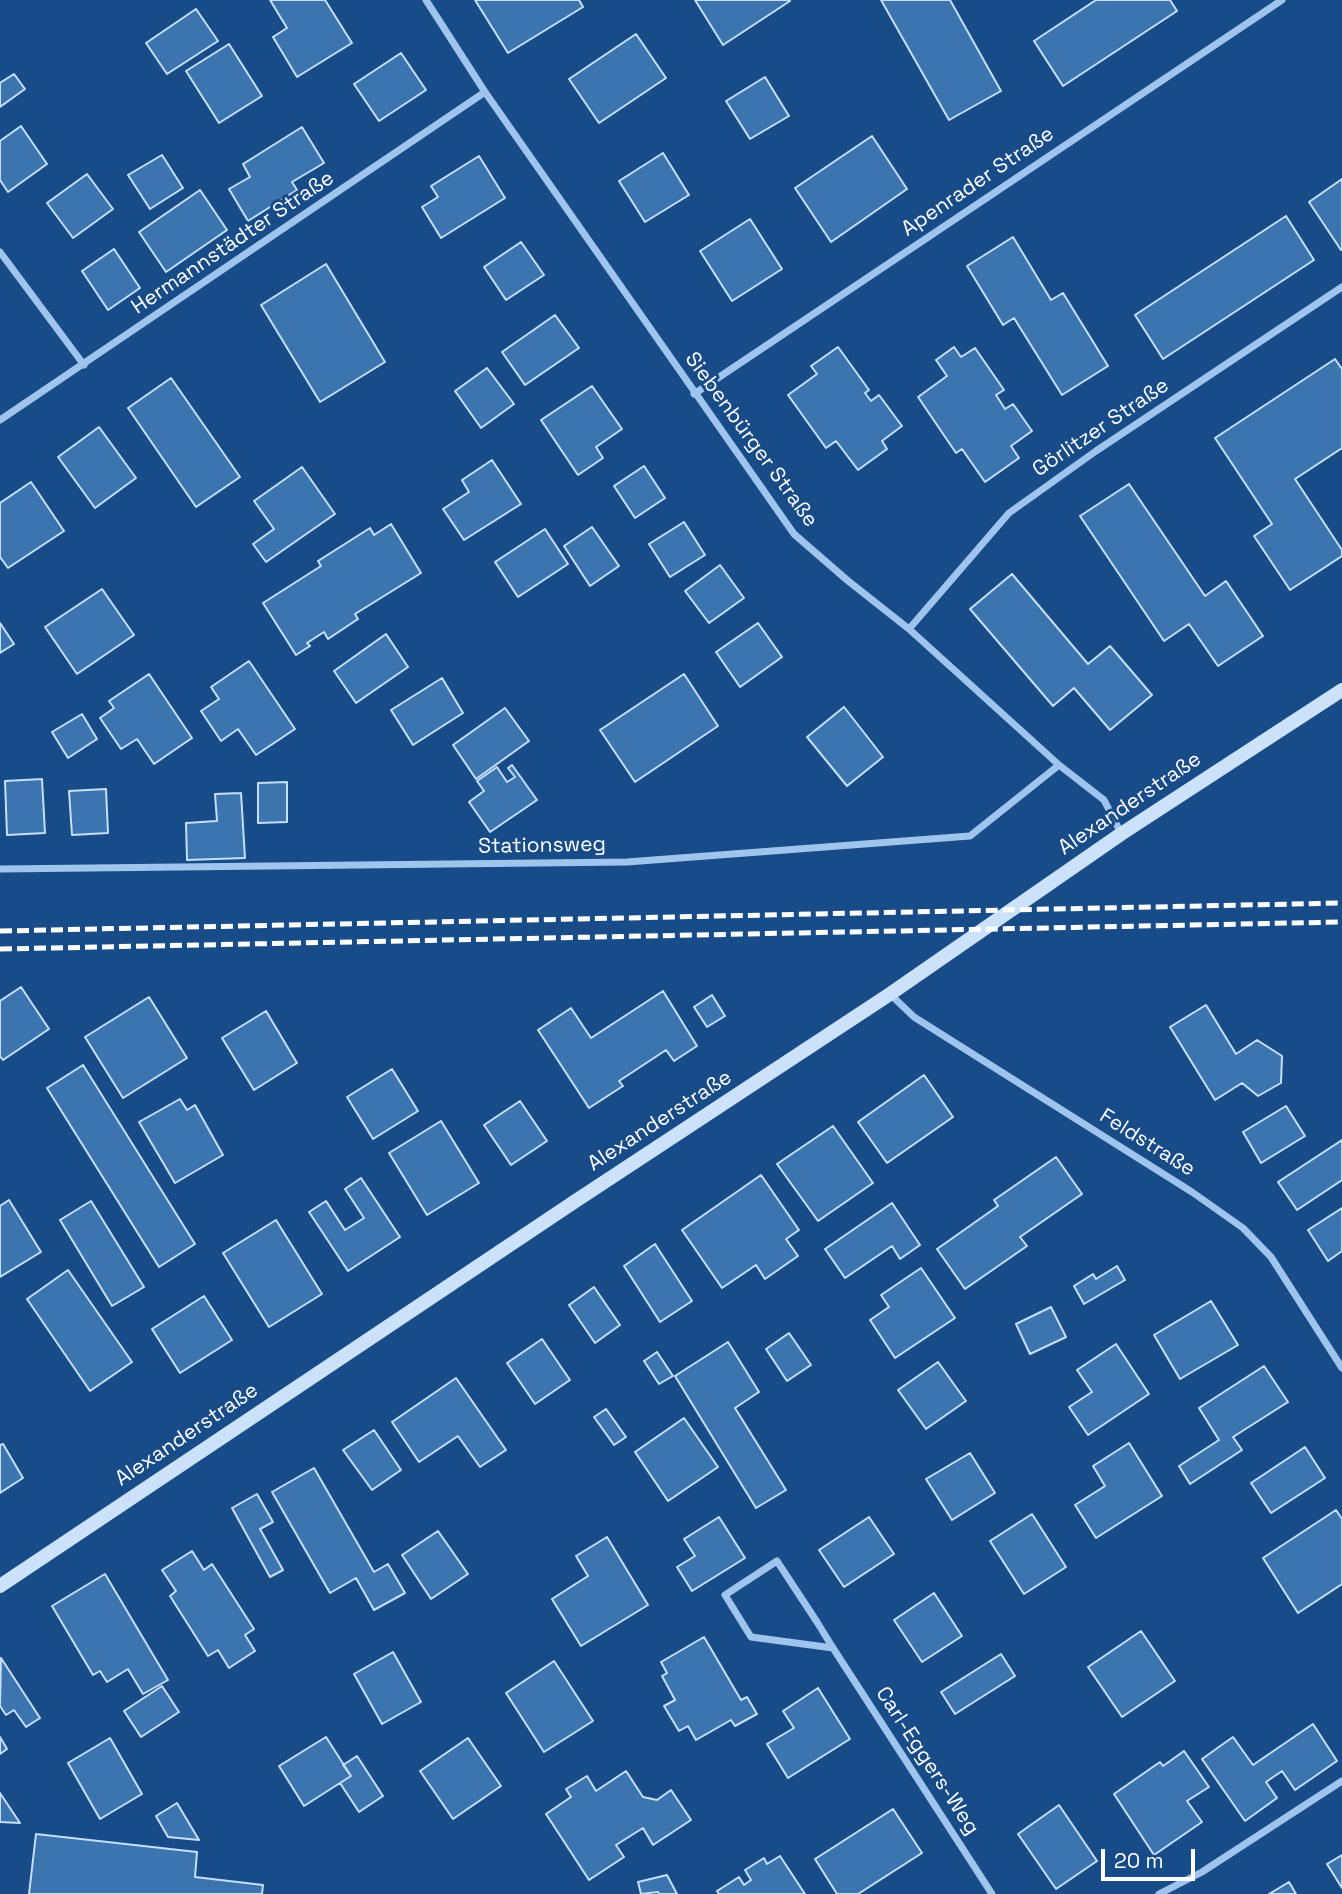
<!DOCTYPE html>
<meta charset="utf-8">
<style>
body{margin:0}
#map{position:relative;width:1342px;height:1894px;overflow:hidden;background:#184c88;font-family:"Space Grotesk",sans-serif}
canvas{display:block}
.scale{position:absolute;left:1101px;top:1849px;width:94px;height:32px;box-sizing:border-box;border:4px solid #fff;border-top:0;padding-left:9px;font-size:21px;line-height:24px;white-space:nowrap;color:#fff;-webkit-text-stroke:5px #184c88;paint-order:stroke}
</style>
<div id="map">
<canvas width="1342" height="1894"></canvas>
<div class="scale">20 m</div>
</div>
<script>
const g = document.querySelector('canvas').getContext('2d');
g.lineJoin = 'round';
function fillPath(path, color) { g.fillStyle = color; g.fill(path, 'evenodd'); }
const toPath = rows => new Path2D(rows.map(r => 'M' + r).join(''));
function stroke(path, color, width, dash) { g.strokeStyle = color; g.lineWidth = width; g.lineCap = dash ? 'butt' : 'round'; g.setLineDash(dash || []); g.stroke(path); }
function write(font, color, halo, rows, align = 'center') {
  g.font = font + ' "Space Grotesk",sans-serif'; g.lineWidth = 6; g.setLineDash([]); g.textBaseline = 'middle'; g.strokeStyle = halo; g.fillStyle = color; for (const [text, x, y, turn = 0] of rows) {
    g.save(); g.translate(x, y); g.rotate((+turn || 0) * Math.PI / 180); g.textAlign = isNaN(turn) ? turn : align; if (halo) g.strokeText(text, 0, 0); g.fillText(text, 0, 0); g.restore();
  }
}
const building = toPath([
 [270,0,325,0,352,43,297,77,273,37,287,28,270,0],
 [475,0,579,0,583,7,508,53,475,0],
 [695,0,789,0,790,1,723,45,695,0],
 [881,0,950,0,1001,91,949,120,881,0],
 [1096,0,1170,0,1177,11,1063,86,1034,41,1096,0],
 [196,9,218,41,167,74,146,43,196,9],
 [636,34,666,78,599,123,569,79,636,34],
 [229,44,262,96,219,123,186,71,229,44],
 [401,53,426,90,379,121,354,84,401,53],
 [14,74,25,89,0,107,0,83,14,74],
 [765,77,789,116,750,139,726,101,765,77],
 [21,126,47,164,8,192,0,180,0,141,21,126],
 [302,127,324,163,292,182,297,190,248,221,229,189,250,177,243,164,302,127],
 [872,136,907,189,831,242,795,188,872,136],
 [663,153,689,195,645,222,619,181,663,153],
 [162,155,183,188,150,209,128,175,162,155],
 [479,156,505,198,441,238,422,207,438,197,431,186,479,156],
 [87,174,113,209,73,238,47,203,87,174],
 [1342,179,1342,250,1341,250,1309,202,1342,179],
 [200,190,227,230,166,272,139,232,200,190],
 [1286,216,1314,260,1163,359,1135,315,1286,216],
 [750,219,782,269,732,301,700,251,750,219],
 [1013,237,1051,300,1063,293,1108,366,1062,395,1014,318,1003,325,967,266,1013,237],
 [521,242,544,275,506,300,484,267,521,242],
 [114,249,140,288,108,310,82,271,114,249],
 [326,264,385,362,320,402,261,305,326,264],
 [555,315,579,348,525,385,502,352,555,315],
 [838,347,869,390,865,393,871,401,879,395,902,426,882,441,887,449,858,470,836,441,826,448,788,395,817,374,811,366,838,347],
 [954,347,961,357,975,348,1004,390,996,395,1005,409,1013,404,1032,431,1011,446,1019,458,985,482,962,449,956,453,918,397,947,376,936,360,954,347],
 [1335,359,1342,369,1342,448,1295,479,1342,550,1342,556,1290,590,1254,536,1272,524,1215,438,1335,359],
 [487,368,514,404,481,428,455,391,487,368],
 [171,378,240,477,196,507,128,408,171,378],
 [592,386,622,429,596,447,603,458,578,475,541,420,592,386],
 [99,427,136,478,95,508,58,457,99,427],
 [492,460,521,504,464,540,443,509,469,492,462,480,492,460],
 [644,466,665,498,635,518,614,486,644,466],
 [302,467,335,514,266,562,253,544,274,529,254,501,302,467],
 [31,482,64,531,8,568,0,557,0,503,31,482],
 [1129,484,1205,596,1226,581,1263,636,1218,666,1189,624,1164,641,1080,516,1129,484],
 [684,522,705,555,670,577,649,544,684,522],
 [391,524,421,573,355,614,358,619,328,639,324,632,307,643,310,646,296,655,263,603,321,566,318,561,370,528,374,535,391,524],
 [592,527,619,566,590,586,564,546,592,527],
 [545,529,568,564,518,597,495,562,545,529],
 [720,565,744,598,709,623,685,591,720,565],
 [1012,574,1088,664,1110,646,1152,695,1110,730,1074,688,1053,706,970,609,1012,574],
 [102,589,134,635,77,674,45,627,102,589],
 [0,623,14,644,0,653,0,623],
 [758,623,782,657,740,687,716,652,758,623],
 [386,634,408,667,356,703,334,671,386,634],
 [249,661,295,729,256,755,238,729,221,741,201,711,219,699,211,687,249,661],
 [149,674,192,738,154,764,137,739,121,749,100,718,114,708,109,701,149,674],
 [684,674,718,726,635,782,600,730,684,674],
 [442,678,463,713,413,745,391,710,442,678],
 [844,707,883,757,847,786,807,737,844,707],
 [505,708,529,741,476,779,453,745,505,708],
 [82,714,97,739,68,758,52,732,82,714],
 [512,765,537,800,490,832,469,802,484,791,477,781,497,767,507,782,515,777,508,768,512,765],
 [42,779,45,833,7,835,5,781,42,779],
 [287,782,287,822,258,823,258,783,287,782],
 [106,789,108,833,72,835,69,791,106,789],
 [241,793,245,858,187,860,186,823,217,821,215,794,241,793],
 [21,987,49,1029,3,1060,0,1056,0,1001,21,987],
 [663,991,697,1046,674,1061,666,1050,619,1081,623,1086,589,1108,538,1030,571,1008,591,1038,663,991],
 [712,995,725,1016,707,1027,694,1007,712,995],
 [149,997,187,1058,123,1098,85,1037,149,997],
 [1206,1005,1236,1054,1257,1040,1282,1056,1281,1083,1258,1096,1242,1083,1215,1100,1170,1027,1206,1005],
 [266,1011,297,1063,254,1090,222,1038,266,1011],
 [83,1065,195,1244,159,1267,47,1088,83,1065],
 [392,1069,418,1111,373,1139,347,1097,392,1069],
 [924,1075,953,1117,887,1163,858,1122,924,1075],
 [180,1099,187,1110,195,1105,223,1155,175,1183,139,1122,180,1099],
 [520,1101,547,1141,511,1165,484,1125,520,1101],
 [1286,1106,1305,1136,1261,1163,1243,1132,1286,1106],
 [441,1121,479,1183,427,1215,389,1153,441,1121],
 [833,1126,873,1183,818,1221,777,1164,833,1126],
 [1342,1140,1342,1180,1297,1210,1278,1182,1342,1140],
 [1056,1157,1082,1194,1020,1237,1027,1246,965,1289,937,1249,998,1206,994,1200,1056,1157],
 [761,1175,799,1230,786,1239,798,1256,765,1279,756,1265,722,1288,682,1230,761,1175],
 [361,1178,400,1237,348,1271,309,1212,326,1201,345,1230,364,1218,345,1189,361,1178],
 [9,1200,41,1252,0,1277,0,1206,9,1200],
 [91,1201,144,1287,112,1306,60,1220,91,1201],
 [892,1203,920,1245,900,1259,892,1246,845,1278,825,1249,892,1203],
 [1342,1208,1342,1251,1328,1261,1308,1230,1342,1208],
 [276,1220,322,1294,269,1327,223,1253,276,1220],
 [655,1244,692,1301,660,1322,624,1266,655,1244],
 [1117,1266,1125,1280,1084,1304,1074,1286,1093,1274,1096,1279,1117,1266],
 [921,1268,955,1318,895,1358,870,1320,889,1307,881,1295,921,1268],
 [68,1270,132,1362,90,1391,27,1299,68,1270],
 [594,1287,620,1325,595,1343,569,1305,594,1287],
 [204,1296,232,1340,180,1373,152,1329,204,1296],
 [1211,1301,1238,1345,1180,1379,1154,1335,1211,1301],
 [1051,1307,1066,1337,1030,1354,1016,1324,1051,1307],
 [789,1333,811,1365,787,1381,766,1349,789,1333],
 [542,1339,570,1380,535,1404,507,1363,542,1339],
 [728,1342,759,1392,735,1408,786,1490,756,1508,675,1376,728,1342],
 [1116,1344,1149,1394,1088,1435,1069,1407,1092,1392,1077,1370,1116,1344],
 [657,1352,673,1376,659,1384,644,1361,657,1352],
 [938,1362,966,1401,926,1429,898,1390,938,1362],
 [1264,1366,1288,1402,1233,1437,1242,1450,1190,1484,1179,1466,1219,1440,1199,1408,1264,1366],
 [456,1378,506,1450,480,1467,458,1436,419,1462,392,1422,456,1378],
 [606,1409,626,1437,614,1445,594,1417,606,1409],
 [684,1418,718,1467,668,1501,635,1452,684,1418],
 [374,1430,401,1470,372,1490,343,1450,374,1430],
 [1129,1443,1162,1496,1096,1538,1075,1505,1105,1486,1093,1466,1129,1443],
 [3,1444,23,1478,0,1493,0,1445,3,1444],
 [1305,1447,1325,1478,1271,1513,1251,1483,1305,1447],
 [970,1453,995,1493,952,1520,926,1479,970,1453],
 [314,1468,374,1572,388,1564,405,1593,374,1610,356,1578,330,1593,272,1492,314,1468],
 [257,1494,273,1522,260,1529,283,1570,270,1577,232,1508,257,1494],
 [1336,1510,1342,1519,1342,1584,1298,1613,1263,1558,1336,1510],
 [1032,1514,1066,1567,1024,1594,990,1541,1032,1514],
 [719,1517,745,1558,692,1591,677,1567,695,1556,684,1539,719,1517],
 [869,1517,894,1554,844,1587,819,1550,869,1517],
 [438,1531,468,1574,431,1599,402,1555,438,1531],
 [607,1537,648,1605,581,1646,552,1599,588,1576,576,1556,607,1537],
 [192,1551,204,1570,212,1564,254,1629,245,1635,255,1651,229,1668,218,1650,208,1656,170,1596,176,1591,162,1570,192,1551],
 [105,1574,168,1680,143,1694,128,1669,107,1682,100,1671,93,1675,52,1606,105,1574],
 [934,1593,962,1636,922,1662,894,1620,934,1593],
 [1141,1631,1175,1681,1122,1717,1088,1667,1141,1631],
 [704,1637,741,1700,747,1697,757,1714,735,1726,731,1720,696,1740,688,1726,679,1731,664,1706,675,1700,662,1676,667,1673,661,1662,704,1637],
 [393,1652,421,1702,382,1724,354,1674,393,1652],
 [1001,1654,1015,1676,955,1714,941,1692,1001,1654],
 [1,1658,40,1718,26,1727,14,1710,6,1715,0,1706,1,1658],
 [554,1661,593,1721,544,1752,506,1693,554,1661],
 [162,1686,179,1712,141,1737,124,1711,162,1686],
 [818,1688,850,1739,788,1778,767,1744,794,1728,783,1711,818,1688],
 [1313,1724,1337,1761,1295,1790,1282,1771,1266,1782,1277,1798,1245,1821,1202,1759,1233,1737,1253,1765,1313,1724],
 [0,1737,7,1749,0,1754,0,1737],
 [326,1737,351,1776,304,1806,279,1766,326,1737],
 [110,1738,142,1794,100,1819,68,1763,110,1738],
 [468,1738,501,1786,453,1819,420,1771,468,1738],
 [1184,1751,1209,1787,1187,1801,1202,1822,1154,1855,1114,1794,1160,1762,1163,1766,1184,1751],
 [357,1756,383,1796,359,1812,340,1783,351,1776,343,1765,357,1756],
 [626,1771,643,1797,657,1800,671,1790,691,1820,653,1845,643,1828,616,1845,624,1857,589,1880,546,1814,571,1797,566,1789,587,1776,596,1791,626,1771],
 [0,1793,20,1823,0,1822,0,1793],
 [177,1803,199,1840,168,1837,156,1816,177,1803],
 [1059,1805,1097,1861,1056,1889,1018,1834,1059,1805],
 [893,1809,922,1853,858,1894,837,1894,815,1859,893,1809],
 [36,1834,197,1852,195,1877,263,1885,262,1894,29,1894,36,1834],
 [1342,1855,1342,1888,1327,1864,1342,1855],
 [780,1856,805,1894,719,1894,717,1891,739,1877,744,1885,751,1880,745,1870,764,1858,767,1864,780,1856],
 [667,1875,677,1894,659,1894,658,1892,641,1894,638,1882,667,1875],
 [1289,1882,1296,1894,1269,1894,1289,1882]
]);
const minor = toPath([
 [426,0,485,92,794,534,847,580,909,629,1059,765,1104,800,1121,833],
 [0,252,84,365],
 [694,394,1282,0],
 [0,420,485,92],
 [909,629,1009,513,1096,451,1342,287],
 [0,869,627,862,970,836,1059,765],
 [890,994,914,1017,1192,1192,1243,1228,1271,1257,1342,1368],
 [833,1648,751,1637,725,1595,777,1561,817,1622,833,1648,992,1894],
 [1159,1894,1202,1872,1342,1781]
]);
const secondary = toPath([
 [0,1586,574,1202,890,994,1121,834,1342,690]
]);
const rail = toPath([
 [0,931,1342,903],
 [0,949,1342,922]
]);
const streetNames = [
 ["Apenrader Straße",978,182,-34],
 ["Hermannstädter Straße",233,243,-34],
 ["Görlitzer Straße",1101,428,-34],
 ["Siebenbürger Straße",751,440,54],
 ["Alexanderstraße",1130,804,-34],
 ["Stationsweg",542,846,-1],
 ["Alexanderstraße",660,1121,-33],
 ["Feldstraße",1147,1143,32],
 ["Alexanderstraße",187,1435,-34],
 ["Carl-Eggers-Weg",927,1761,57]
];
fillPath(building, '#3c74b0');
stroke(building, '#c5dffa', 2);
stroke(minor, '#9fc5ee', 7);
stroke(secondary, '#cce1fa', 14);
stroke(rail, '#fff', 5, [12, 5]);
write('21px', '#fff', '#184c88', streetNames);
</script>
